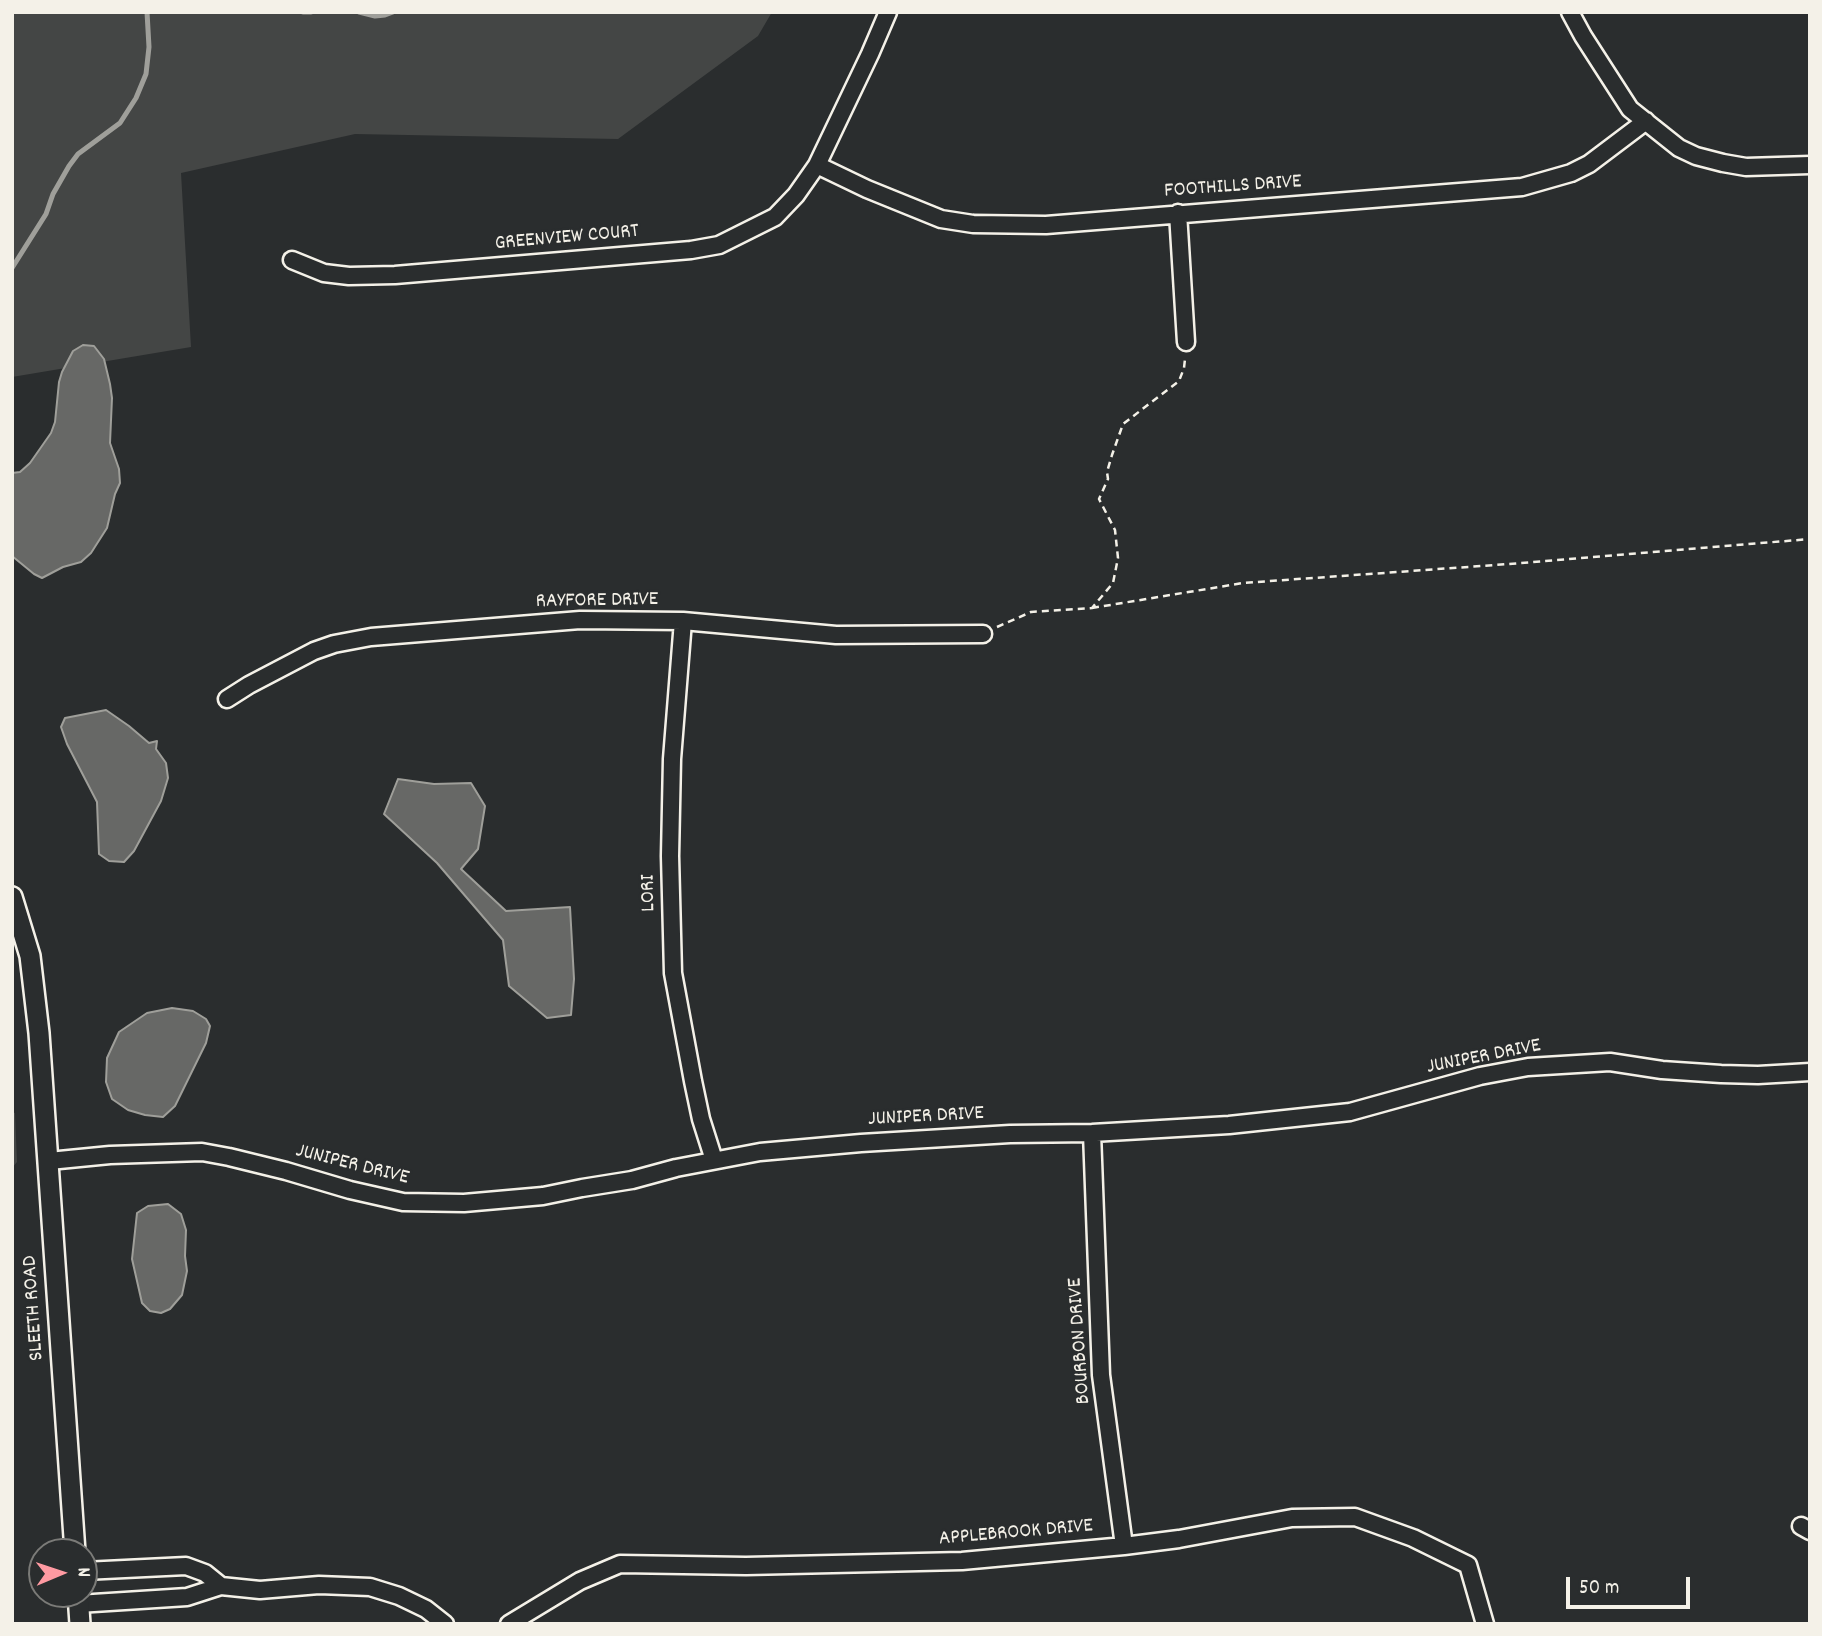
<!DOCTYPE html>
<style>
body{margin:0}
#map{position:relative;width:1822px;height:1636px;overflow:hidden;background:#2a2d2e;font-family:Dekko,sans-serif}
canvas{display:block}
.frame{position:absolute;inset:0;border:14px solid #f4f1e8;pointer-events:none}
.north{position:absolute;left:28px;top:1538px;width:70px;height:70px;box-sizing:border-box;background:#2a2d2e;border:2px solid #7b7b78;border-radius:50%;rotate:88deg;font-size:19px;font-weight:700;line-height:28px;text-align:center;color:#f4f1e8}
.north::after{content:'';display:block;margin:auto;width:24px;height:32px;background:#ff9aa2;clip-path:polygon(50% 0,100% 100%,50% 72%,0 100%)}
.scale{position:absolute;left:1566px;top:1577px;width:124px;height:32px;box-sizing:border-box;border:4px solid #f4f1e8;border-top:0;padding-left:9px;font-size:21px;line-height:24px;white-space:nowrap;color:#f4f1e8;-webkit-text-stroke:5px #2a2d2e;paint-order:stroke}
</style>
<div id="map">
<canvas width="1822" height="1636"></canvas>
<div class="frame"></div>
<div class="north">N</div>
<div class="scale">50 m</div>
</div>
<script>
const g = document.querySelector('canvas').getContext('2d');
g.lineJoin = 'round';
function fillPath(path, color) { g.fillStyle = color; g.fill(path, 'evenodd'); }
const toPath = rows => new Path2D(rows.map(r => 'M' + r).join(''));
function stroke(path, color, width, dash) { g.strokeStyle = color; g.lineWidth = width; g.lineCap = dash ? 'butt' : 'round'; g.setLineDash(dash || []); g.stroke(path); }
function write(font, color, halo, rows, align = 'center') {
  g.font = font + ' Dekko,sans-serif'; g.lineWidth = 5; g.setLineDash([]); g.textBaseline = 'middle'; g.strokeStyle = halo; g.fillStyle = color; for (const [text, x, y, turn = 0] of rows) {
    g.save(); g.translate(x, y); g.rotate((+turn || 0) * Math.PI / 180); g.textAlign = isNaN(turn) ? turn : align; if (halo) g.strokeText(text, 0, 0); g.fillText(text, 0, 0); g.restore();
  }
}
const green = toPath([
 [12,12,772,12,758,36,618,139,355,134,181,173,191,347,12,377],
 [12,1112,15,1113,17,1162,12,1168]
]);
const water = toPath([
 [83,345,94,346,104,359,110,384,112,398,110,443,119,469,120,483,115,494,107,528,91,553,81,562,63,567,42,578,34,574,12,556,12,473,20,472,30,463,51,433,55,422,59,382,62,372,73,351,83,345],
 [106,710,129,726,149,743,157,741,156,749,166,763,168,778,161,801,134,851,124,862,109,861,99,854,97,802,67,744,61,727,65,718,106,710],
 [398,779,434,784,471,783,485,806,478,849,461,869,506,911,570,907,574,979,571,1015,547,1018,509,986,503,940,437,863,384,814,398,779],
 [172,1008,193,1011,206,1019,210,1026,206,1043,175,1106,163,1117,145,1115,128,1110,112,1099,106,1082,107,1058,119,1032,147,1013,172,1008],
 [168,1204,181,1214,186,1230,185,1256,187,1271,182,1295,170,1309,161,1313,150,1311,142,1303,132,1259,137,1213,148,1206,168,1204]
]);
const stream = toPath([
 [303,12,311,12],
 [359,12,375,16,385,15,393,12],
 [12,268,46,214,53,194,69,166,78,154,120,123,136,98,146,74,149,47,147,12]
]);
const path = toPath([
 [1092,608,1243,583,1509,564,1810,539],
 [997,627,1031,612,1092,608,1113,583,1118,558,1115,530,1099,499,1108,479,1107,472,1112,455,1123,424,1179,381,1184,368,1185,359]
]);
const minor = toPath([
 [1570,12,1583,36,1630,109,1679,148,1696,156,1723,163,1746,167,1810,165],
 [817,165,867,189,941,219,973,224,1046,225,1522,187,1571,173,1589,164,1646,121],
 [1178,213,1186,342],
 [292,260,324,273,349,276,395,275,691,250,719,245,775,217,796,195,817,165,870,54,888,12],
 [683,621,672,759,670,856,673,973,693,1081,701,1119,714,1160],
 [227,699,249,685,314,651,334,644,371,637,580,620,683,621,836,635,983,634],
 [1092,1133,1101,1375,1124,1546],
 [49,1161,110,1155,202,1152,229,1157,286,1171,350,1190,403,1202,464,1203,543,1196,582,1188,632,1180,676,1168,760,1152,861,1143,1010,1134,1092,1133,1229,1125,1350,1112,1480,1076,1528,1067,1610,1062,1662,1070,1721,1074,1758,1075,1810,1072],
 [1801,1526,1810,1531],
 [84,1571,186,1566,205,1573,221,1586],
 [78,1604,187,1597,221,1586,260,1590,319,1585,370,1587,399,1596,426,1609,445,1624],
 [509,1624,580,1581,620,1564,746,1566,962,1561,1124,1546,1179,1539,1292,1518,1355,1517,1413,1538,1468,1565,1485,1624]
]);
const tertiary = toPath([
 [12,897,30,956,39,1033,75,1552],
 [78,1594,80,1624]
]);
const streetNames = [
 ["FOOTHILLS DRIVE",1233,188,-4],
 ["GREENVIEW COURT",567,239,-5],
 ["RAYFORE DRIVE",597,602,-1],
 ["LORI",650,893,-91],
 ["JUNIPER DRIVE",1484,1058,-11],
 ["JUNIPER DRIVE",926,1118,-3],
 ["JUNIPER DRIVE",352,1166,14],
 ["SLEETH ROAD",35,1308,-94],
 ["BOURBON DRIVE",1081,1341,-94],
 ["APPLEBROOK DRIVE",1016,1534,-5]
];
fillPath(green, '#444645');
fillPath(water, '#676866');
stroke(water, '#9f9f9a', 2);
stroke(stream, '#9f9f9a', 5);
stroke(minor, '#f4f1e8', 21);
stroke(tertiary, '#f4f1e8', 24);
stroke(path, '#f4f1e8', 2.5, [7, 5]);
stroke(minor, '#2a2d2e', 16);
stroke(tertiary, '#2a2d2e', 19);
write('21px', '#f4f1e8', '#2a2d2e', streetNames);
</script>
